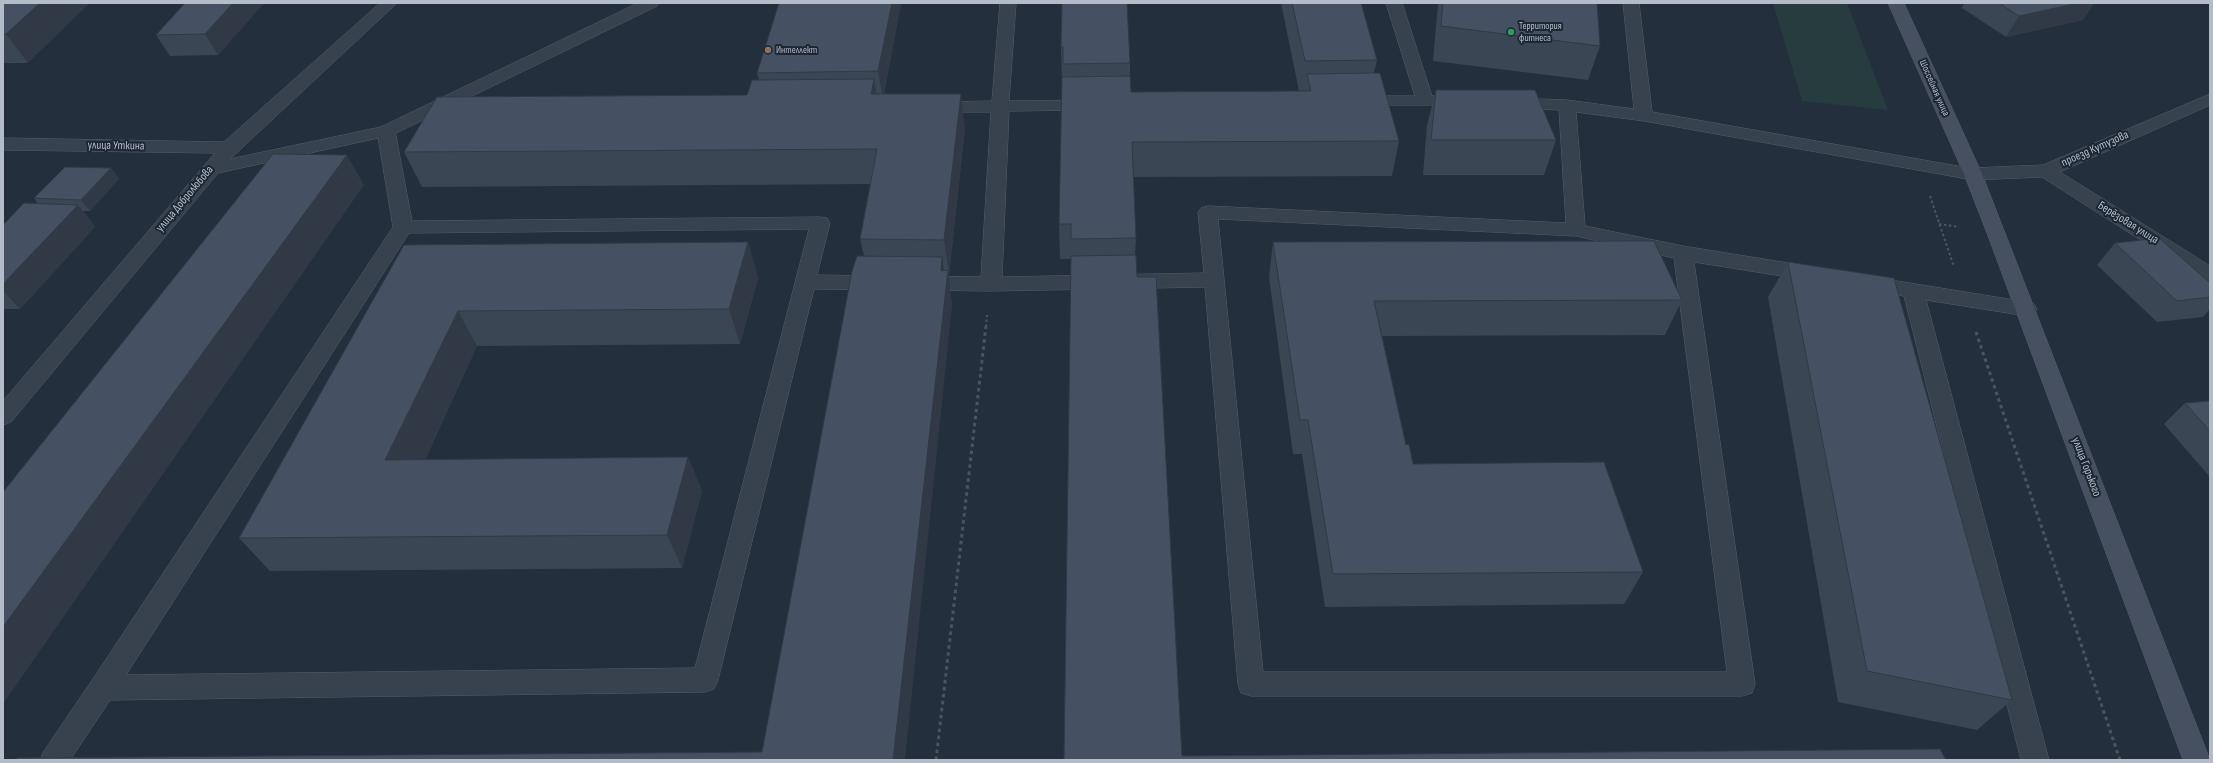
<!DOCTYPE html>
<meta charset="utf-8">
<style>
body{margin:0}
#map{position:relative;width:2213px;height:763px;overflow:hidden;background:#242f3e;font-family:"Sofia Sans Condensed",sans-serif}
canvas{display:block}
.frame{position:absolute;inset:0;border:4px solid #b4bcc9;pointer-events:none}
</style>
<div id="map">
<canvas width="2213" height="763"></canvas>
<div class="frame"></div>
</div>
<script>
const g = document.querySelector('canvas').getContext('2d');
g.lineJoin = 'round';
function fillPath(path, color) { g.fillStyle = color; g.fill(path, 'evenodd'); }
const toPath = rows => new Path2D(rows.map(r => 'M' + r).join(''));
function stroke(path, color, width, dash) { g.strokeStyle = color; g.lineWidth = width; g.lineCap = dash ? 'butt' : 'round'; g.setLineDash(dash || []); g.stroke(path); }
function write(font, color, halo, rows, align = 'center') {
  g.font = font + ' "Sofia Sans Condensed",sans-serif'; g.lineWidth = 4; g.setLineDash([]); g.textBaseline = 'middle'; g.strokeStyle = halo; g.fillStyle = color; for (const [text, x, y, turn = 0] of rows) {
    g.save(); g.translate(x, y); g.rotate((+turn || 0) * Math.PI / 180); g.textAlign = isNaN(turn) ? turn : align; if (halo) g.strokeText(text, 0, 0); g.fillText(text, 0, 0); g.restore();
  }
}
const green = toPath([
 [1773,3,1847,3,1888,110,1802,101]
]);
const pathFar1 = toPath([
 [1930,196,1954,267],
 [1939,224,1959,227],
 [986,327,987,315]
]);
const path = toPath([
 [1976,332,2120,760],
 [936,760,986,326]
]);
const lane = toPath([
 [1000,3,1016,3,1009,101,1092,100,1098,101,1101,105,1098,109,1092,110,1009,111,1002,277,1204,273,1198,212,1201,208,1208,206,1566,223,1559,110,1510,108,1504,107,1501,103,1504,99,1510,98,1567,100,1634,109,1623,3,1639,3,1652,112,1980,170,1982,174,1980,178,1973,180,1644,121,1576,112,1585,226,1683,246,1813,267,1820,269,1823,274,1820,279,1813,281,1694,262,1755,684,1752,693,1742,696,1251,696,1241,693,1238,684,1205,287,991,291,919,290,912,288,909,283,912,278,919,276,981,277,991,112,932,112,926,111,923,107,926,103,932,102,992,101,1000,3],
 [1218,219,1576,236,1674,258,1727,672,1263,672,1218,219],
 [1386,3,1402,3,1432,96,1468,97,1471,101,1468,105,1352,105,1349,101,1352,97,1358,96,1415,96,1386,3],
 [386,126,392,127,395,131,412,221,820,217,827,218,830,223,817,275,880,276,887,278,890,283,887,288,880,290,814,289,718,680,714,689,705,692,110,700,70,760,40,760,44,751,93,679,393,227,377,131,380,127,386,126],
 [809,229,695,668,126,675,409,233,809,229],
 [1866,276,2027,302,2034,304,2037,309,2034,314,2027,316,1926,300,2049,760,2021,760,1904,296,1859,288,1856,283,1859,278,1866,276]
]);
const street = toPath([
 [380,3,397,3,230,159,381,127,638,3,659,3,657,6,392,135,218,173,11,422,3,425,3,401,215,153,3,150,3,138,224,142,380,3],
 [2210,94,2210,105,2060,172,2210,266,2210,282,2203,280,2042,177,1973,180,1966,178,1964,174,1966,170,1973,168,2043,165,2210,94]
]);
const secondary = toPath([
 [1888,3,1904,3,1982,174,2210,760,2183,760,1987,233,1964,174,1888,3]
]);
const wall = toPath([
 [3,3,28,63,3,63],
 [185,3,264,3,218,55,170,56,156,35],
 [779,3,901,3,884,94,965,128,949,275,948,275,952,306,762,752,864,256,860,239,870,184,422,187,404,152,747,95,759,80,757,73],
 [1062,3,1130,63,1130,76,1131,92,1299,91,1281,3,1361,3,1377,60,1374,73,1399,141,1392,176,1133,177,1136,238,1135,255,1064,760,1071,259,1060,259,1059,224,1062,82,1061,47],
 [1438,3,1597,3,1600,46,1588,80,1433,61],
 [1964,3,2094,3,2083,20,2006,37,1962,8],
 [1436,90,1556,140,1544,175,1423,175,1427,125],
 [111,168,119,179,90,211,83,211,95,227,20,309,3,309,3,225,38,204,34,198],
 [748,242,758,278,740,344,477,346,425,460,688,457,702,491,682,568,270,571,239,538,404,245],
 [1273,242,1682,300,1665,335,1382,336,1406,445,1413,464,1643,572,1624,604,1325,607,1302,454,1293,454,1269,277],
 [2115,243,2210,283,2210,309,2203,317,2157,322,2097,265],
 [1788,262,2012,700,1977,730,1838,702,1768,297],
 [2210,401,2210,477,2164,424,2185,403]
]);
const shadedWall = toPath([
 [40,3,90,3,28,63,6,34],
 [233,3,264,3,218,55,205,34],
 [892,3,901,3,883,100,878,71],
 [2078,3,2094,3,2083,20,2006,37,2019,16],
 [874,79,880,113,871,94],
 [961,94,965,128,949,275,944,240],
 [347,155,364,185,3,704,3,627],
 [111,168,119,179,90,211,81,200],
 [78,205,95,227,20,309,3,291,3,284],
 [748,242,758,278,740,344,729,309],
 [942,257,946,285,948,270,952,306,905,760,893,760],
 [458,311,477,346,409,494,385,460],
 [688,457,702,491,682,568,667,535]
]);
const building = toPath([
 [3,3,40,3,6,34,3,34,3,3],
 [185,3,233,3,205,34,156,35,185,3],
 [779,3,892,3,878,71,757,73,779,3],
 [1062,3,1127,3,1130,63,1063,64,1063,47,1061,47,1062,3],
 [1292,3,1361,3,1377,60,1305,61,1292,3],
 [1443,3,1597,3,1600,46,1441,26,1443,3],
 [1999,3,2078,3,2019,16,1999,3],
 [1380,73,1399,141,1132,142,1136,238,1071,239,1071,224,1059,224,1062,77,1130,76,1131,92,1311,91,1307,74,1380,73],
 [874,79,871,94,961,94,944,240,860,239,877,149,404,152,437,97,747,95,752,80,874,79],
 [1436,90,1535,90,1556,140,1431,140,1436,90],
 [273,154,347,155,3,627,3,492,273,154],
 [65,167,111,168,81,200,34,198,65,167],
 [24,203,78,205,3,284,3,225,24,203],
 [2159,238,2210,283,2210,297,2177,301,2115,243,2159,238],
 [1654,241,1682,300,1374,301,1406,445,1409,444,1413,464,1604,462,1643,572,1333,574,1308,420,1300,420,1273,242,1654,241],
 [748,242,729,309,458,311,385,460,688,457,667,535,239,538,404,245,748,242],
 [1136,255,1137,277,1156,277,1182,756,1940,749,1946,760,1064,760,1071,256,1136,255],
 [857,256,942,257,941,271,948,270,893,760,16,760,17,758,762,752,852,271,857,256],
 [1788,262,1894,278,2012,700,1867,671,1788,262],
 [2210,401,2210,431,2185,403,2210,401]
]);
const markers = [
 [1511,32,4,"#2e9e5b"],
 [768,50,4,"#8d6e63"]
];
const farPoinames = [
 ["Территория",1519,26],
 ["фитнеса",1519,38],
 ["Интеллект",776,50]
];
const farStreetnames = [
 ["Шоссейная улица",1934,88,66]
];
const streetNames = [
 ["улица Уткина",116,146,1],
 ["проезд Кутузова",2095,149,-24],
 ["улица Добролюбова",185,199,-50],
 ["Берёзовая улица",2128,223,32],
 ["улица Горького",2086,467,69]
];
fillPath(green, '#263c3f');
stroke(lane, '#565f6c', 1);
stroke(street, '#565f6c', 1);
stroke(secondary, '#565f6c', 1);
stroke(pathFar1, '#44595c', 2, [2.5, 2.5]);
stroke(path, '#44595c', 3, [3.5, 3.5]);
fillPath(lane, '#38414e');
fillPath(street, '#38414e');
fillPath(secondary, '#465061');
fillPath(wall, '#3b4654');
fillPath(shadedWall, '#303945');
fillPath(building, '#455162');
stroke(building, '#303945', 1);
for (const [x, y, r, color] of markers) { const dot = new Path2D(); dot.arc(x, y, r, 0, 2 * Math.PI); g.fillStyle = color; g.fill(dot); stroke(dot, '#1d2633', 1.5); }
write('10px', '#b4bcc9', '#1d2633', farPoinames, 'left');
write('10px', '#b4bcc9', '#1d2633', farStreetnames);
write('12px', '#b4bcc9', '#1d2633', streetNames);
</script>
